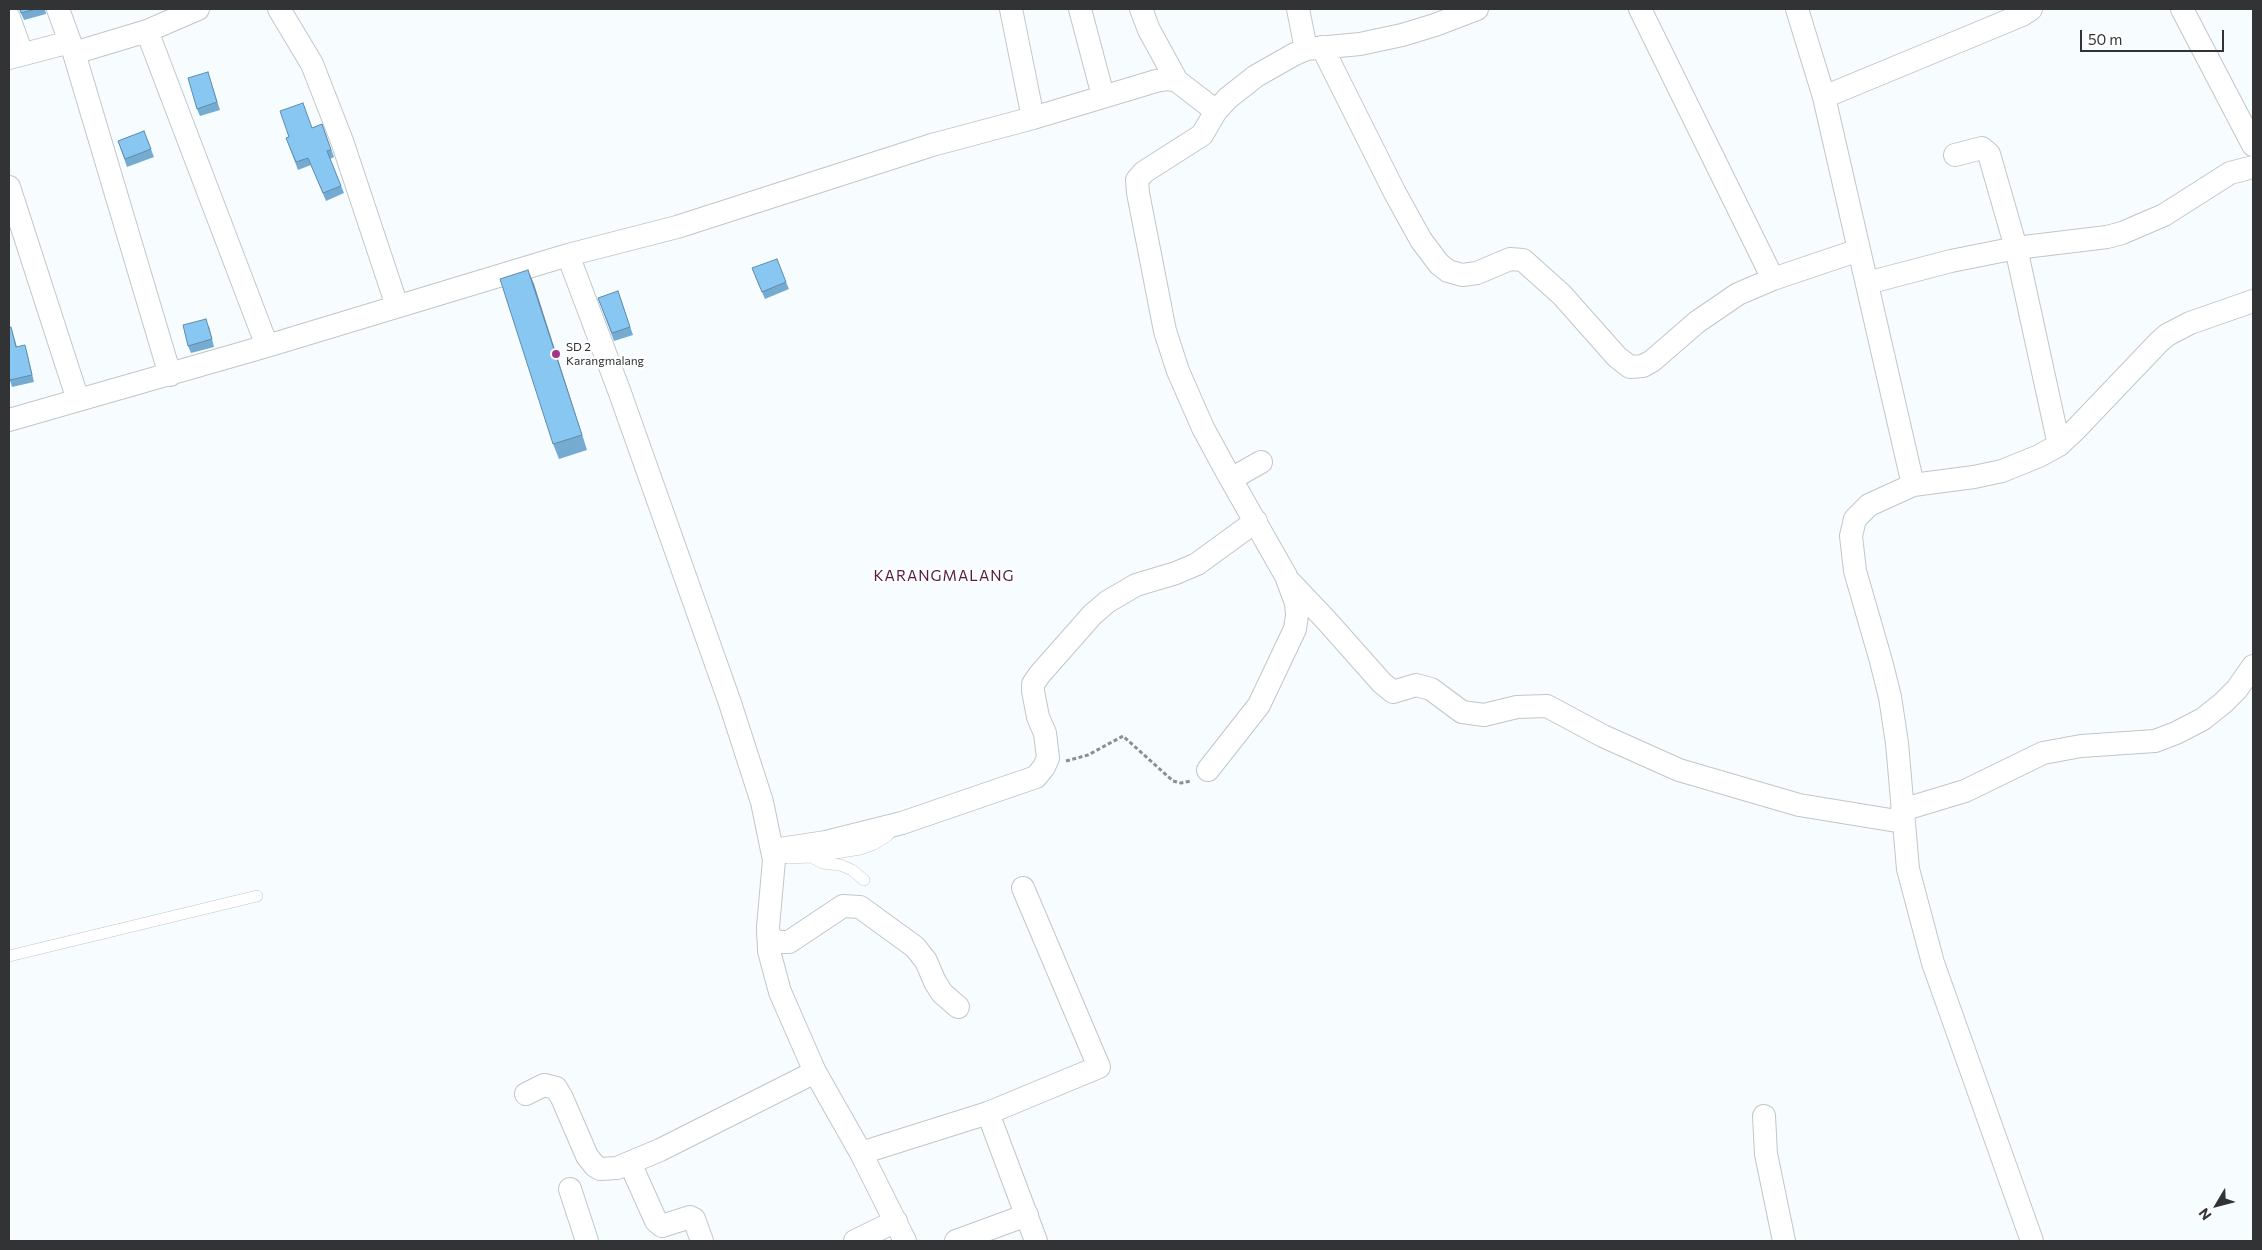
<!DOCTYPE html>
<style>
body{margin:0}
#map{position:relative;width:2262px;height:1250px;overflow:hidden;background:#f7fdfe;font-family:Commissioner,sans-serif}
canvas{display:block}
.frame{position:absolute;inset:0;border:10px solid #313334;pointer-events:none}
.north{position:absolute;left:2192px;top:1180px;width:50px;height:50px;-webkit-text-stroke:4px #fff;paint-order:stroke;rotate:233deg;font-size:14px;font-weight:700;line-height:20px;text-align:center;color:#313334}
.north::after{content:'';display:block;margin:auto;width:18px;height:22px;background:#313334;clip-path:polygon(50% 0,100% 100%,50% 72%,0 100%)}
.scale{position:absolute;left:2080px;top:30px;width:144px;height:22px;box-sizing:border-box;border:2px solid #313334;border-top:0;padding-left:6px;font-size:15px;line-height:18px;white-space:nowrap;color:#313334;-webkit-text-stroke:4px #fff;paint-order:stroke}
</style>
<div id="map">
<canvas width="2262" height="1250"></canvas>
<div class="frame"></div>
<div class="north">N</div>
<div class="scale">50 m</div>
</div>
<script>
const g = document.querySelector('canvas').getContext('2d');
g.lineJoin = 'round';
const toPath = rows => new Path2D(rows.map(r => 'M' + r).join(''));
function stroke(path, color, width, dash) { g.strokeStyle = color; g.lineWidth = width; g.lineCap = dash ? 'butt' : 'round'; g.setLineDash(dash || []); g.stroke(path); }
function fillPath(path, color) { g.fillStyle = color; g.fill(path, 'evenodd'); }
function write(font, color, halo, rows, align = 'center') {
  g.font = font + ' Commissioner,sans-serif'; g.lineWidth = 5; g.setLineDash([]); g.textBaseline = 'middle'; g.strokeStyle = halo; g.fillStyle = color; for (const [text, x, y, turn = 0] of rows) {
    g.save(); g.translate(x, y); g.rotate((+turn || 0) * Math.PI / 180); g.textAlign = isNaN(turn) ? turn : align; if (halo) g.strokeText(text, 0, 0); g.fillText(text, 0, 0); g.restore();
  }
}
const path = toPath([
 [1066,761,1088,755,1123,736,1173,781,1181,783,1191,781]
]);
const lane = toPath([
 [811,857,860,849,874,844,887,836,892,830],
 [788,858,811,857,823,863,840,865,852,870,864,880],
 [9,956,257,896]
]);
const street = toPath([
 [58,9,74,53,170,375],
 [279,9,312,64,342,141,397,306],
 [1011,9,1033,118],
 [1080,9,1103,96],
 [1141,9,1149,30,1177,81],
 [1298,9,1306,49],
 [1640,9,1773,279],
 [1797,9,1824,97,1913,485,1869,505,1855,519,1851,536,1855,571,1881,661,1890,697,1897,743,1908,869,1933,963,2032,1241],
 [2182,9,2253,145],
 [9,18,22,54],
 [147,31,267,346],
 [1322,47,1395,193,1421,240,1439,264,1448,271,1462,275,1477,273,1510,259,1523,260,1562,295,1617,357,1630,367,1643,366,1652,361,1697,322,1738,294,1773,279,1859,250],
 [74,53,147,31,198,9],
 [9,58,70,42],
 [1824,97,2022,15,2031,9],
 [1955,155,1982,148,1989,154,2016,248,2059,445],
 [9,187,78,400],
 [568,255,620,393,730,703,762,802,774,860,768,927,769,951,780,992,815,1072,861,1153,905,1241],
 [1867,283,1951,261,2016,248,2107,237,2122,233,2164,215,2230,173,2253,167],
 [9,420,267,346,568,255,677,227,932,145,1033,118,1156,81,1169,79,1177,81,1216,111],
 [1231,479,1261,462],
 [1913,485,1974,477,2002,471,2039,456,2059,445,2076,429,2159,342,2167,335,2190,323,2253,301],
 [1291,583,1326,620,1382,683,1393,692,1416,685,1431,689,1462,712,1484,715,1517,707,1547,706,1603,736,1679,770,1799,805,1903,822],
 [1208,770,1259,705,1295,629,1297,615,1296,603,1286,576,1228,474,1203,428,1178,371,1165,331,1138,193,1137,180,1144,172,1202,135,1216,111,1228,98,1256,76,1293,55,1306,49,1360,44,1402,35,1435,25,1477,9],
 [1902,810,1965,791,2043,753,2081,746,2155,741,2176,733,2203,719,2223,703,2237,689,2253,666],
 [773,850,826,842,902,823,1036,777,1044,767,1048,758,1045,733,1038,717,1033,691,1033,684,1040,674,1092,615,1107,602,1136,585,1176,573,1197,564,1256,521],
 [768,935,777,942,789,942,843,906,860,907,915,947,926,961,935,982,942,993,958,1007],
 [526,1094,544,1085,556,1088,562,1098,587,1156,595,1166,600,1169,617,1168,660,1150,815,1072],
 [988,1113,1036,1241],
 [1764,1116,1766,1154,1784,1241],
 [861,1153,988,1113,1099,1067,1023,888],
 [630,1163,656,1221,662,1226,690,1217,694,1219,702,1241],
 [570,1189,587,1241],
 [855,1241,896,1221],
 [956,1241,1027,1215]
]);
const wall = toPath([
 [19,9,45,9,46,14,24,20],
 [210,79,220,110,200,116,197,109],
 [322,124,334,157,330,159,344,193,326,201,311,165,298,170,286,138],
 [144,131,154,157,127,167,118,141],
 [528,270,587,450,559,459,553,444],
 [755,276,786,282,789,289,765,299],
 [618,291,633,335,614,341,598,298],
 [209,326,214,347,191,353,188,346],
 [11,327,17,347,27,352,34,382,12,387,9,377]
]);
const shadedWall = toPath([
 [528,270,534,284,587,450,582,435]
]);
const building = toPath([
 [20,9,36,9,21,13,20,9],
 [208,72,217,102,197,109,188,78,208,72],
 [303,103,312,128,322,124,331,150,327,151,341,186,323,193,308,158,296,162,286,138,289,137,280,111,303,103],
 [144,131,151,149,125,159,118,141,144,131],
 [777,259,786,282,762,292,752,268,777,259],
 [528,270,582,435,553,444,500,279,528,270],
 [618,291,630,327,612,333,598,298,618,291],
 [206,319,212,339,188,346,183,325,206,319],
 [9,327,11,327,16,347,25,345,32,375,10,380,9,377,9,327]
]);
const markers = [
 [556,354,5,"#a6328c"]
];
const poiNames = [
 ["SD 2",566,347],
 ["Karangmalang",566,361]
];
const quarterNames = [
 ["KARANGMALANG",944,576]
];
stroke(lane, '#c1c6c8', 12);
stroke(street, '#c1c6c8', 24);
stroke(path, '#8b8f90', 3, [4, 2.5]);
stroke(lane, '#fff', 11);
stroke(street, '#fff', 22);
fillPath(wall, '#76abd1');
fillPath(shadedWall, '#608baa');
fillPath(building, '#89c7f3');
stroke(building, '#608baa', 1);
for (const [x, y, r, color] of markers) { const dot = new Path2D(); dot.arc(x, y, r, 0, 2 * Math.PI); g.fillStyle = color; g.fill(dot); stroke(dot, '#fff', 2); }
write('12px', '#313334', '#fff', poiNames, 'left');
g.letterSpacing = '1px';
write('15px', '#531b45', '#fff', quarterNames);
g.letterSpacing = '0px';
</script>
